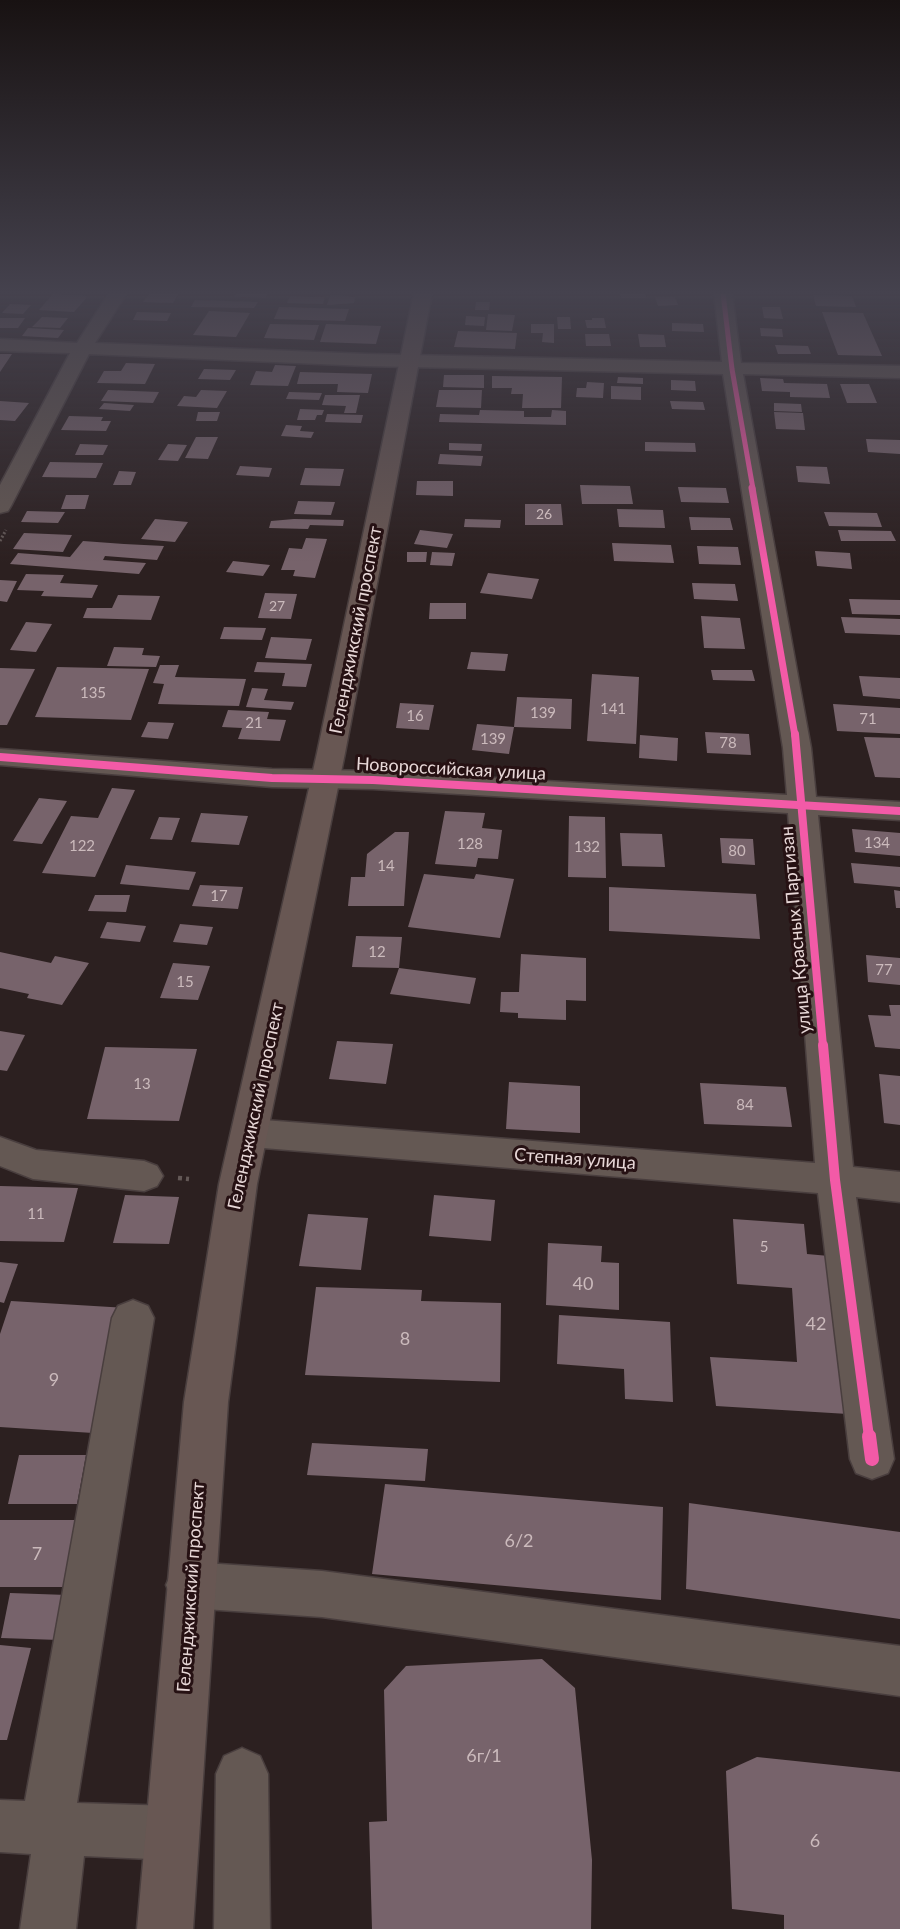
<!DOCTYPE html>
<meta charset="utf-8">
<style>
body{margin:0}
canvas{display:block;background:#2c2020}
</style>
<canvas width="900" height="1929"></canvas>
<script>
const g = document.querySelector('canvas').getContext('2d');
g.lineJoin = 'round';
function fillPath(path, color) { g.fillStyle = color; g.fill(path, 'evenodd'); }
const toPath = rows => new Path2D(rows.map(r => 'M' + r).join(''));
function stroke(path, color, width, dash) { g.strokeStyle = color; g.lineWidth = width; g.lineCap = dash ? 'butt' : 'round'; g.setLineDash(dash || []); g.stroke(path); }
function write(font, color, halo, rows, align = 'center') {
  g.font = font + ' Lato,sans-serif'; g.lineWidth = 6; g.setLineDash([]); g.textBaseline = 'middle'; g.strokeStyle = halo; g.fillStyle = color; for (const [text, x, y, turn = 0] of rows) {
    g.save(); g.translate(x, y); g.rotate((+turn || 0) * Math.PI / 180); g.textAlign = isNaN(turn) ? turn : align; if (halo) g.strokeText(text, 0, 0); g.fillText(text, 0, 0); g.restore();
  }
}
const building = toPath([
 [150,293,179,293,173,303,143,302],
 [236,293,267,293,266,298,234,297],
 [620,293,645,293,647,298,621,298],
 [53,294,88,296,74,312,39,310],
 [330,295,347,296,355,297,354,303,327,305],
 [813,295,852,296,856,307,816,306],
 [290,296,325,297,323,304,287,303],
 [655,297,675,297,678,305,658,306],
 [195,300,258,302,254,308,191,307],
 [476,302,490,302,489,310,475,310],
 [10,304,31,305,23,314,2,313],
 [279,307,349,309,345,321,274,319],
 [762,307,780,307,783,319,764,318],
 [209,311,250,313,236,337,193,335],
 [137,312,171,313,167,321,133,320],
 [822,312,863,313,882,356,838,355],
 [488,314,515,315,512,331,486,330],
 [466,316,485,317,484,326,465,325],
 [42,317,68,318,60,328,32,327],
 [557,317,570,317,571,329,558,329],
 [0,318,25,318,18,328,0,328],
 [592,318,604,318,606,328,587,328,585,320,592,320],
 [672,323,703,324,704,332,672,331],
 [270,324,319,325,314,340,264,338],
 [326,324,381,326,376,344,320,342],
 [531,324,554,324,554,343,542,342,543,333,531,333],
 [28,328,64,330,58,338,22,336],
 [760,328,782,329,783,337,761,336],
 [458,331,517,333,515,349,454,347],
 [585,334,609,334,611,346,586,346],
 [638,334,664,335,666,347,640,347],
 [775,345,808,346,811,354,778,354],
 [0,354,12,354,0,372],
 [126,363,155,364,145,384,97,383,104,371,121,371],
 [275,365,296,366,288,386,250,385,256,371,272,372],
 [204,369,236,370,230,380,198,379],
 [300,372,372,374,368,393,337,392,338,384,297,384],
 [444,375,484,375,484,388,443,387],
 [492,376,562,377,561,408,522,408,523,394,511,394,512,388,492,388],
 [618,377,643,378,643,384,617,383],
 [760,378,783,379,784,383,827,384,830,398,790,397,790,392,762,391],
 [671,380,695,381,696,391,671,390],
 [587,382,604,383,603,398,576,397,577,388,586,388],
 [840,384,869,384,877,403,847,403],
 [611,386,641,387,641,400,611,399],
 [108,390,159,392,153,403,101,401],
 [201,390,227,391,217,408,177,406,184,396,196,397],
 [439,390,482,390,481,408,436,407],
 [289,392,322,393,319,400,286,399],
 [325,395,360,395,356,413,344,413,346,406,322,405],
 [0,401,29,403,15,421,0,420],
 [670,401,703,402,705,410,672,409],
 [104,403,134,405,130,411,99,409],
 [774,403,801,404,802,412,774,411],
 [300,409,324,410,322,415,317,415,315,420,297,420],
 [480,410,524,411,524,417,551,417,552,410,566,411,566,425,439,422,440,414,479,415],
 [198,412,220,412,217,421,196,421],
 [774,412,803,413,805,430,776,429],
 [327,414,363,415,361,423,325,422],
 [69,416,103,417,101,421,111,421,106,431,61,430],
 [286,425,302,426,300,431,314,432,311,438,281,436],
 [196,437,218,437,208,459,185,458],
 [866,439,900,440,900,454,868,452],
 [645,442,695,443,696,452,645,451],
 [449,443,482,444,481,451,449,450],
 [80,444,108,445,103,455,75,455],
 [168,444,187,445,178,461,158,460],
 [440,454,483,456,481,466,438,464],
 [50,462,103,463,96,478,42,477],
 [240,466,272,468,269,477,236,475],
 [796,466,827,467,830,484,798,482],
 [305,468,344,469,340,486,300,485],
 [119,471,136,472,131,485,113,485],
 [417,481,453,481,453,496,416,495],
 [580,485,630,486,633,504,582,504],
 [678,487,726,488,729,503,681,502],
 [66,495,89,495,85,509,61,509],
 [298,501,335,502,331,515,294,514],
 [525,504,561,504,563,525,525,525],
 [617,509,663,510,665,528,619,527],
 [27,511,65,512,58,523,21,522],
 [824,512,877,513,882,527,829,526],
 [689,517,730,518,733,530,691,530],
 [155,519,188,522,175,542,141,539],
 [294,519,344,520,343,526,310,525,308,529,269,528,271,521],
 [465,519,501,520,500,528,464,527],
 [420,530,453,534,447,548,414,544],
 [838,530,891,531,896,541,841,541],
 [24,533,72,535,63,552,13,549],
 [306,538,327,539,315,578,293,576,295,570,281,570,289,548,302,549],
 [83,541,124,544,164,546,157,560,105,556,103,560,146,563,139,574,10,564,18,553,70,557],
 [612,543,671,545,674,563,614,561],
 [697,546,738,547,741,565,699,564],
 [815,551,850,553,852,569,817,566],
 [407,552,427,552,426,562,407,562],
 [432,552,455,553,452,566,430,565],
 [233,561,270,565,263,576,226,572],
 [488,573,539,579,532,599,480,593],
 [26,574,64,575,60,583,98,585,92,598,41,596,44,591,17,590],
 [0,580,17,581,7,602,0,601],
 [692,583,735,584,738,601,694,599],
 [265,593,297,594,291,619,258,618],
 [118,595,160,596,151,620,83,618,87,608,112,608],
 [849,599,900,600,900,615,852,614],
 [430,603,466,603,466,619,429,619],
 [701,616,740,618,745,649,704,648],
 [841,617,900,619,900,635,845,633],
 [26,622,52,624,36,652,10,650],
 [224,627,266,628,262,640,220,639],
 [271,637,312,639,306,660,265,658],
 [114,647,144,648,142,655,160,656,156,667,107,666],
 [471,652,508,654,505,671,467,669],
 [257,662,312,664,306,687,282,686,285,673,254,672],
 [160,665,179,665,175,677,246,679,239,706,158,704,164,684,153,683],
 [57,667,149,669,131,720,35,717],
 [0,668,35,669,7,725,0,725],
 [711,670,752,670,755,681,713,680],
 [592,674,639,677,636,744,587,741],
 [859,676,900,678,900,699,863,696],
 [252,688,268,689,264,700,294,702,291,710,246,707],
 [517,697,572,699,571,729,514,727],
 [400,703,434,705,429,730,396,728],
 [833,704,900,708,900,734,837,731],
 [228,710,269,712,267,719,286,720,280,741,238,739,242,728,222,727],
 [148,722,174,723,168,739,141,737],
 [477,724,514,727,509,754,472,750],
 [705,732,749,734,751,755,707,753],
 [640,735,678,738,677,761,639,758],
 [864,737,900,738,900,778,875,777],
 [112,788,135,790,95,877,42,873,71,816,98,818],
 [39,798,67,801,42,844,13,841],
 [445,811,485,813,482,828,502,830,498,859,478,858,476,867,435,864],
 [201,813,248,816,239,845,191,842],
 [569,816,605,817,606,878,568,877],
 [159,817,180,818,172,840,150,839],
 [852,829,900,833,900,856,855,852],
 [395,832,409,832,404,906,348,906,351,877,365,877,367,854],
 [620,833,662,834,665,867,622,866],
 [720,838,753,839,755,865,722,863],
 [851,863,900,867,900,887,854,883],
 [126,865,196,872,189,890,120,884],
 [424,874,474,879,476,874,514,879,500,938,408,927],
 [200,885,243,887,238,909,192,906],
 [609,887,756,894,760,939,609,931],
 [894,890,900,891,900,908,896,908],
 [95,895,130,895,126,912,88,911],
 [107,922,146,926,140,942,100,938],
 [180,924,213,927,207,945,173,942],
 [356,936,402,937,399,968,352,967],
 [0,952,51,963,55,956,89,963,62,1005,27,998,29,994,0,988],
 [521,954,586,958,586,1001,566,1000,566,1020,518,1018,518,1013,500,1012,501,992,519,992],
 [866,955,900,958,900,985,868,982],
 [173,963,210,966,198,1000,160,998],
 [399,968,476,978,470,1004,390,994],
 [889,1005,900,1005,900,1049,875,1047,868,1015,891,1016],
 [0,1031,25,1035,7,1071,0,1070],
 [337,1041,393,1044,386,1084,329,1079],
 [105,1047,197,1049,179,1121,87,1119],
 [879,1074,900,1076,900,1125,884,1123],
 [509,1082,580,1086,580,1133,506,1129],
 [700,1083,786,1087,792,1127,704,1124],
 [0,1186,78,1188,64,1242,0,1241],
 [125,1195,179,1197,169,1244,113,1243],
 [434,1195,495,1200,491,1241,429,1236],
 [308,1214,368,1218,361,1270,299,1266],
 [733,1219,804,1224,807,1254,829,1256,848,1414,716,1406,710,1357,797,1362,792,1288,737,1284],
 [548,1243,602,1246,601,1262,619,1263,619,1310,546,1305],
 [0,1262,18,1264,4,1303,0,1302],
 [316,1287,422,1290,421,1301,501,1303,500,1382,305,1375],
 [11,1301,127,1308,93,1433,0,1427,0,1334],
 [559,1315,670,1322,673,1402,625,1399,624,1369,557,1364],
 [312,1443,428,1449,425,1481,307,1475],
 [19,1455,86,1455,77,1504,8,1504],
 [385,1484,663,1507,661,1600,372,1574],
 [689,1503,900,1532,900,1619,686,1589],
 [0,1520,81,1520,68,1587,0,1587],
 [10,1593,67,1595,59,1640,1,1638],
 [0,1645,31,1648,7,1740,0,1740],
 [542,1659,575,1688,592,1860,591,1929,372,1929,369,1822,387,1821,384,1690,406,1666],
 [757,1757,900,1772,900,1929,784,1929,784,1915,732,1909,726,1771]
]);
const pathFar1 = toPath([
 [0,541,6,530]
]);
const path = toPath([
 [178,1178,189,1179]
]);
const minor = toPath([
 [109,293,127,293,95,343,366,354,722,362,714,293,732,293,741,363,900,366,900,378,743,374,811,748,816,797,900,802,900,820,818,815,853,1167,900,1172,900,1202,856,1197,894,1459,888,1473,872,1479,856,1473,850,1459,818,1193,251,1147,238,1143,233,1133,238,1123,251,1119,815,1163,788,813,373,789,272,787,0,765,0,749,272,769,373,771,787,795,783,748,723,374,366,366,89,354,11,506,8,511,0,513,0,485,70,353,0,351,0,339,77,343,109,293],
 [0,1137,36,1150,144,1161,157,1166,163,1176,157,1186,144,1191,33,1179,0,1166,0,1137],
 [133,1300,148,1306,154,1318,77,1803,172,1806,191,1814,199,1833,191,1852,172,1860,84,1856,76,1929,20,1929,31,1854,0,1852,0,1800,25,1801,112,1318,118,1306,133,1300],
 [190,1562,322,1571,900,1646,900,1696,322,1617,190,1608,173,1601,166,1585,173,1569,190,1562],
 [242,1748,260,1756,268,1774,270,1929,214,1929,216,1774,224,1756,242,1748]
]);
const major = toPath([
 [414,293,432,293,345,753,257,1184,228,1402,193,1929,137,1929,184,1402,219,1184,317,753,414,293]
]);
const cyclewayFar4 = toPath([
 [723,293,732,369,753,489]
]);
const cyclewayFar3 = toPath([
 [752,488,795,736]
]);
const cyclewayFar2 = toPath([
 [795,734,823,1046],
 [0,757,272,778,373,780,900,811]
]);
const cyclewayFar1 = toPath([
 [823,1045,835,1180,869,1437]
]);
const cycleway = toPath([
 [869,1436,872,1459]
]);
const farNumbernames = [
 ["26",544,514],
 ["27",277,606]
];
const numberNames = [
 ["135",93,693],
 ["141",613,709],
 ["139",543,713],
 ["16",415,716],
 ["71",868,719],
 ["21",254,723],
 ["139",493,739],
 ["78",728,743],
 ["134",877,843],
 ["128",470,844],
 ["122",82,846],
 ["132",587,847],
 ["80",737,851],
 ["14",386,866],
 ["17",219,896],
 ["12",377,952],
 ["77",884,970],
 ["15",185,982],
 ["13",142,1084],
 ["84",745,1105],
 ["11",36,1214],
 ["5",764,1247]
];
const streetNames = [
 ["Геленджикский проспект",356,630,-79],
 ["Новороссийская улица",451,769,3],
 ["улица Красных Партизан",796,930,-95],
 ["Геленджикский проспект",256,1106,-78],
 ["Степная улица",575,1159,4],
 ["Геленджикский проспект",191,1587,-86]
];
const nearNumbernames = [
 ["40",583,1284],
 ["42",816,1324],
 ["8",405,1339],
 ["9",54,1380],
 ["6/2",519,1541],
 ["7",37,1554],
 ["6г/1",484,1756],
 ["6",815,1841]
];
fillPath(building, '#77636b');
stroke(minor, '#493e3e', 3);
stroke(major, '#493e3e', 3);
stroke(pathFar1, '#635856', 3, [2, 2]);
stroke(path, '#635856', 4.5, [4, 4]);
fillPath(minor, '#645853');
fillPath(major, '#685753');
stroke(cyclewayFar4, '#f35aa7', 5);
stroke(cyclewayFar3, '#f35aa7', 7);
stroke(cyclewayFar2, '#f35aa7', 8);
stroke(cyclewayFar1, '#f35aa7', 10);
stroke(cycleway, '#f35aa7', 14);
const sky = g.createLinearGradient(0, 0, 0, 563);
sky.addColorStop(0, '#181212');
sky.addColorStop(0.52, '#45424e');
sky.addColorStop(1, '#45424e00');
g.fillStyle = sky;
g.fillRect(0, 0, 900, 563);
write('14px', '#cbbabc', null, farNumbernames);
write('15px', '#cbbabc', null, numberNames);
write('18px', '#e7d7d7', '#261113', streetNames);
write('18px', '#cbbabc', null, nearNumbernames);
</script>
